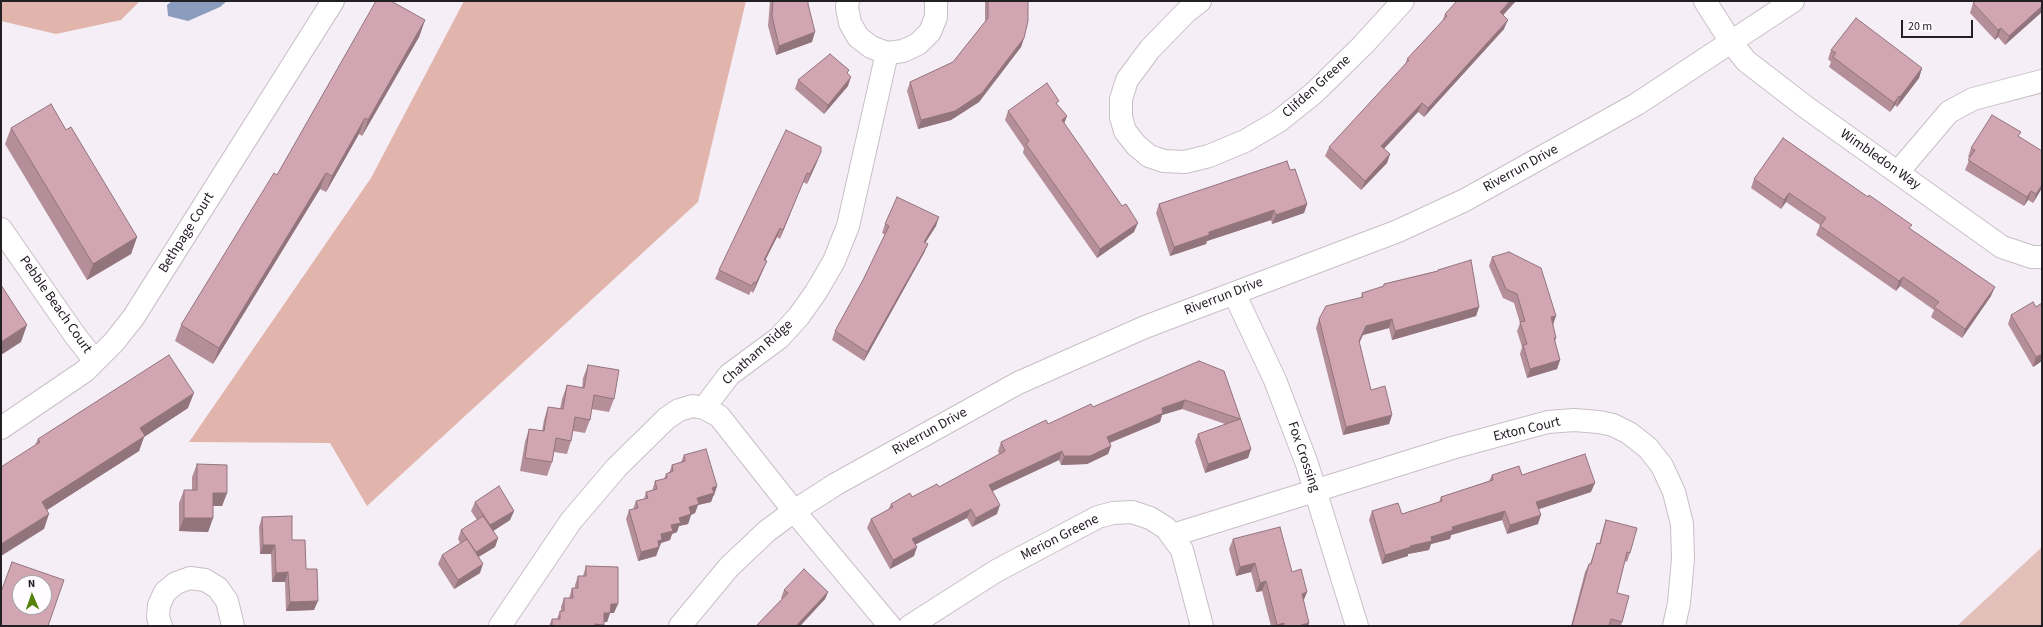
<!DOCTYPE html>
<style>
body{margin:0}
#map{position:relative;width:2043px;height:627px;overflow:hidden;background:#f6eef6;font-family:"Source Sans 3",sans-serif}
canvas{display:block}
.frame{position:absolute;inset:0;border:2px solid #232023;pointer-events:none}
.north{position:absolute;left:12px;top:575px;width:40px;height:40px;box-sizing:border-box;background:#fffdff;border:1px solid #a7a5a7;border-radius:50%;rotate:358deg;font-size:11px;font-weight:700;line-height:16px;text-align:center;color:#232023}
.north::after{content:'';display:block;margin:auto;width:14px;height:18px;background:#57820b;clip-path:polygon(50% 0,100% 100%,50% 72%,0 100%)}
.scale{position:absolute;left:1901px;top:20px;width:72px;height:18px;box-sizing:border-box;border:2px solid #232023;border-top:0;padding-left:5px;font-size:12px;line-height:14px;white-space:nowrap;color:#232023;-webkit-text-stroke:3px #fffdff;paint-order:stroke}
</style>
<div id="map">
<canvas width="2043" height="627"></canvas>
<div class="frame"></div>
<div class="north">N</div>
<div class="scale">20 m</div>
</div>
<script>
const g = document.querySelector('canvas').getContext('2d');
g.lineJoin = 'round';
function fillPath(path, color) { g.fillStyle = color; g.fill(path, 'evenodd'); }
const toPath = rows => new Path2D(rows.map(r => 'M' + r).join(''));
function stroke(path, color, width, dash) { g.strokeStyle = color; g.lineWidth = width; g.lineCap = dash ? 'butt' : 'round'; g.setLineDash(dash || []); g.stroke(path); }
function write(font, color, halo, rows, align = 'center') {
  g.font = font + ' "Source Sans 3",sans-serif'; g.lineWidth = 3; g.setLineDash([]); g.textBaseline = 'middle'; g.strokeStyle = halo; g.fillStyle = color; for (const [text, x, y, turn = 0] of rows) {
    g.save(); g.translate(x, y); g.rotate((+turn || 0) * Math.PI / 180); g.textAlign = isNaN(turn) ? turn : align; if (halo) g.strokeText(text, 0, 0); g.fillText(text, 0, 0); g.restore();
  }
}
const green = toPath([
 [2042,547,2042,626,1957,626]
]);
const forest = toPath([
 [1,1,140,1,121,20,56,34,1,21],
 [464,1,746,1,698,202,367,506,330,443,189,442,371,178]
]);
const water = toPath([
 [172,1,227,1,220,7,188,21,168,16,167,5]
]);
const minor = toPath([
 [848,1,847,7,850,23,858,37,871,47,887,53,903,51,918,44,930,32,936,17,936,1],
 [1200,1,1186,12,1150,49,1127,80,1121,99,1121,117,1125,131,1136,145,1149,156,1164,161,1185,162,1209,156,1245,141,1279,121,1314,93,1363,45,1403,1],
 [1705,1,1731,42,1746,61,1807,108,2002,247,2032,257,2042,257],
 [1898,172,1949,112,1973,99,2042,81],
 [1,229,74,334,95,361],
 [1234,293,1275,380,1307,464,1357,626],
 [704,408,719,416,794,511,890,626],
 [1,428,85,371,114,342,133,318,333,1],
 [1173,535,1452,448,1548,422,1574,420,1599,422,1613,425,1629,433,1648,448,1662,466,1674,492,1682,524,1683,559,1679,603,1674,626],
 [161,626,158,617,159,605,165,592,176,583,190,578,205,580,218,588,227,601,233,626],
 [500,626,571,521,617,467,667,418,679,410,693,406,704,408,729,375,779,338,799,316,816,292,834,261,848,226,887,53],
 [680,626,729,567,767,531,794,511,836,484,1018,383,1145,327,1398,231,1465,200,1637,104,1793,1],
 [910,626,996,571,1098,517,1113,513,1132,512,1150,518,1166,528,1182,550,1202,626]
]);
const wall = toPath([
 [770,1,808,1,808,4,812,42,776,55,768,26],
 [985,1,1028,1,1024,38,1021,47,979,102,951,120,918,129,907,91,910,82,953,62,985,22],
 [2042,1,2005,45,1998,37,1995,40,1970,13,1973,3],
 [1445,14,1503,15,1504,29,1424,117,1418,112,1384,149,1390,154,1387,163,1361,190,1325,156,1329,147,1405,65,1407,59,1442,22],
 [425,20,419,37,362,136,359,134,326,192,320,189,213,364,175,341,181,325,277,175],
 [1831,50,1922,68,1919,78,1897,107,1895,105,1890,112,1829,67,1831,62,1828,59],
 [848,73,848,86,824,114,795,89,798,80],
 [1058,106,1067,116,1064,123,1134,232,1097,258,1023,153,1024,148,1005,120,1008,111],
 [11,128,66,130,137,237,131,254,87,280,5,144],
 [2019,137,2042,188,2033,203,2028,200,2024,206,1965,170,1970,158,1968,157,1971,148],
 [817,162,807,184,803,182,780,239,777,237,765,260,763,270,753,293,751,291,749,295,715,279,719,270],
 [1290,170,1307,204,1304,213,1272,224,1271,220,1207,241,1206,244,1170,256,1156,213,1159,204],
 [1754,179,1910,229,1991,296,1962,338,1931,317,1934,310,1900,286,1896,291,1816,235,1820,225,1786,202,1781,209,1751,188],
 [885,224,936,226,925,243,928,244,924,253,864,361,832,340,835,331,863,280,885,235,882,233],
 [1492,257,1553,324,1556,338,1555,342,1560,360,1557,369,1527,378,1520,354,1522,347,1517,331,1520,323,1514,303,1503,298,1489,266],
 [1438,270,1479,307,1476,316,1392,340,1389,328,1363,335,1359,343,1371,390,1392,415,1389,424,1343,435,1316,328,1319,319,1361,298,1362,293,1383,287,1384,284,1437,271],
 [2042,303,2042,361,2033,367,2008,324,2011,315,2036,307],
 [588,365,614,399,609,412,591,409,590,420,585,433,573,431,571,441,567,454,554,452,552,462,547,476,520,471,525,442,529,429,542,431,544,420,548,407,560,409,562,399,567,385,582,388,583,378],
 [1224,371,1251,449,1248,458,1205,473,1195,442,1198,434,1225,424,1182,409,1162,415,1160,422,1110,443,1111,446,1108,454,1087,464,1061,465,1059,460,993,491,997,514,972,527,967,518,915,544,914,556,890,569,867,528,871,519,888,510,891,504,912,497,939,487,999,454,998,451,1001,442,1048,424,1093,407],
 [188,408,144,437,139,451,47,510,44,529,35,445,38,439],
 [684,455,717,486,714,496,713,496,711,502,698,505,695,513,691,515,688,524,679,526,677,532,672,534,670,540,661,543,656,556,638,561,626,519,629,510,633,509,636,501,644,499,646,492,652,491,655,481,664,479,666,474,669,473,672,465,681,462],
 [197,464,227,493,222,506,213,506,213,518,208,532,179,531,179,503,184,490,192,490,192,477],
 [1492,475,1522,475,1591,492,1539,509,1538,524,1507,534,1502,520,1451,535,1450,539,1431,544,1429,550,1408,554,1408,556,1382,564,1369,520,1372,511,1402,514,1439,502,1441,497,1489,481],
 [475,502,514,511,510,520,493,531,498,538,495,547,478,557,480,573,454,589,438,564,442,555,460,543,458,539,461,530,477,520,471,511],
 [262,517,292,540,306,569,314,610,286,611,285,582,272,582,271,554,260,554,259,527],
 [1606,520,1630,553,1627,562,1625,561,1617,593,1622,622,1621,626,1571,626,1585,572,1589,564,1590,564,1597,543,1599,544,1603,529],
 [1233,539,1292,572,1307,592,1303,601,1309,623,1308,626,1271,626,1262,591,1256,592,1251,572,1236,576,1229,549],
 [586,566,614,613,610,613,607,622,604,622,603,626,549,626,552,619,557,619,560,611,561,611,561,607,564,598,569,598,572,588,575,588,575,585,578,576,583,576],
 [784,590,828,592,825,599,800,626,756,626,782,599,781,598]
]);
const shadedWall = toPath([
 [1510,1,1516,1,1497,22,1500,12],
 [2042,6,2042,12,2005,45,2009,36],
 [425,20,419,37,362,136,368,120],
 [1508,20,1504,29,1424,117,1428,108],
 [2001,28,1998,37,1995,40,1998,30],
 [815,32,812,42,776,55,779,46],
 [1024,38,1021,47,979,102,951,120,918,129,921,120],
 [1922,68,1919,78,1897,107,1900,97],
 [851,77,848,86,824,114,828,105],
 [1899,96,1895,105,1890,112,1894,103],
 [1422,103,1418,112,1378,155,1381,146],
 [1067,116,1063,126,1062,120],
 [365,118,359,134,326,192,332,176],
 [821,152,817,162,807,184,810,174],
 [1390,154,1387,163,1361,190,1365,181],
 [326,173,320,189,213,364,219,348],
 [807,173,803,182,780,239,783,230],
 [2042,185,2042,188,2033,203,2036,194],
 [2031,191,2028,200,2024,206,2027,197],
 [1789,193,1786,202,1781,209,1784,200],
 [1307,204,1304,213,1272,224,1276,215],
 [1274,210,1271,220,1207,241,1206,244,1170,256,1174,247,1209,232],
 [939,217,936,226,920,251,924,242],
 [1138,223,1134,232,1097,258,1100,249],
 [780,228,777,237,761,269,764,260],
 [137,237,131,254,87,280,93,264],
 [928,244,924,253,864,361,867,352],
 [767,261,763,270,753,293,756,283],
 [1903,277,1900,286,1896,291,1899,281],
 [1995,287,1991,296,1962,338,1965,329],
 [1479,307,1476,316,1392,340,1395,331],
 [1556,316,1553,325,1551,317],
 [1392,319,1389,328,1363,335,1356,350,1359,341,1366,326],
 [27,325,21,342,1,355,1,342],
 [2042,354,2042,361,2033,367,2036,357],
 [1560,360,1557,369,1527,378,1530,369],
 [194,393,188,408,144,437,139,451,36,517,42,502,140,428],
 [1185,400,1182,409,1162,415,1160,422,1104,445,1107,437,1162,408],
 [1392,415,1389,424,1343,435,1346,427],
 [1111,446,1108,454,1087,464,1061,465,1064,456],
 [1251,449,1248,458,1205,473,1208,464],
 [1062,451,1059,460,986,494,989,485],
 [1595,483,1591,492,1533,511,1536,502],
 [717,486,711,502,698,505,695,513,691,515,688,524,679,526,677,532,672,534,670,540,661,543,656,556,638,561,641,552,679,518,697,498,712,488],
 [213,493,227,493,222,506,208,506],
 [1000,505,997,514,972,527,976,518],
 [971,509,967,518,909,548,912,539],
 [514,511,510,520,487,535,490,525],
 [1505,511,1502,520,1451,535,1450,539,1431,544,1429,550,1408,554,1408,556,1382,564,1385,555,1410,546,1452,527],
 [49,514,44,529,1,556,1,544],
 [1541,515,1538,524,1507,534,1510,525],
 [184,518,213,518,208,532,179,531],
 [498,538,495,547,472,561,476,552],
 [263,545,275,545,271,554,260,554],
 [917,547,914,556,890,569,893,560],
 [1255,563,1251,572,1236,576,1240,567],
 [483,564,480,573,454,589,458,580],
 [288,572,285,582,272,582,276,573],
 [1266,581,1262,591,1256,592,1260,583],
 [828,592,825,599,800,626,796,626],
 [1307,592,1303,602,1302,594],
 [318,601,314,610,286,611,290,602],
 [611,604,618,604,614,613,610,613,607,622,601,622,604,613],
 [1284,623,1283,626,1276,626,1277,625],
 [1309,623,1308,626,1298,626],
 [595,624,604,625,603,626,595,626]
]);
const building = toPath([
 [376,1,391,1,425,20,368,120,365,118,332,176,326,173,219,348,181,325,274,173,277,175,376,1],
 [773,1,808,1,808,4,815,32,779,46,772,16,773,1],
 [988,1,1028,1,1028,21,1024,38,982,93,955,111,921,120,910,82,953,62,988,18,988,1],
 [1457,1,1510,1,1500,12,1508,20,1428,108,1422,103,1381,146,1390,154,1365,181,1329,147,1409,60,1407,59,1447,16,1445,14,1457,1],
 [1976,1,2042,1,2042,6,2009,36,2001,28,1998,30,1973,3,1976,1],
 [1856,18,1922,68,1900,97,1899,96,1894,103,1833,57,1836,53,1831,50,1856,18],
 [830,54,849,70,847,73,851,77,828,105,798,80,830,54],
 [1047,83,1059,101,1056,103,1067,116,1062,120,1122,206,1126,204,1138,223,1100,249,1026,144,1029,141,1008,111,1047,83],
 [51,104,66,130,71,127,137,237,93,264,11,128,51,104],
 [1992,115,2021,132,2018,136,2042,151,2042,185,2036,194,2031,191,2027,197,1968,160,1975,150,1971,148,1992,115],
 [786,130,821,147,821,152,810,174,807,173,783,230,780,228,764,260,767,261,756,283,754,282,752,286,719,270,786,130],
 [1783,138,1868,197,1869,195,1912,225,1909,228,1995,287,1965,329,1934,307,1939,302,1903,277,1899,281,1820,226,1826,218,1789,193,1784,200,1754,179,1783,138],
 [1287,161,1290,170,1295,169,1307,204,1276,215,1274,210,1209,232,1209,235,1174,247,1159,204,1287,161],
 [897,197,939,217,924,242,928,244,867,352,835,331,863,280,889,226,885,224,897,197],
 [1509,252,1541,268,1556,316,1551,317,1556,338,1554,338,1560,360,1530,369,1523,345,1527,344,1520,322,1525,321,1517,294,1506,289,1492,257,1509,252],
 [1471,260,1479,307,1395,331,1392,319,1366,326,1359,341,1371,390,1385,386,1392,415,1346,427,1319,319,1326,306,1363,297,1362,293,1384,286,1384,284,1438,271,1438,270,1471,260],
 [1,285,27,325,1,342,1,285],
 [2033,302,2036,307,2042,303,2042,354,2036,357,2011,315,2033,302],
 [169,355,194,393,140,428,145,436,42,502,49,514,1,544,1,467,40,442,38,439,169,355],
 [1199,361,1224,371,1251,449,1208,464,1198,434,1240,419,1185,400,1162,408,1163,413,1107,437,1111,446,1090,456,1064,456,1062,451,989,485,1000,505,976,518,971,509,912,539,917,547,893,560,871,519,893,507,891,504,910,493,912,497,937,484,939,487,1005,451,1001,442,1046,420,1048,424,1091,404,1093,407,1199,361],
 [588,365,619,370,614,399,594,395,590,420,575,417,571,441,556,438,552,462,525,458,529,429,544,431,548,407,563,409,567,385,584,388,588,365],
 [706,449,717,486,712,488,714,493,697,498,699,504,689,507,691,514,679,518,681,523,671,525,673,531,661,534,662,540,658,541,659,547,641,552,629,510,638,508,636,501,648,498,646,492,657,489,655,481,667,478,666,474,673,471,672,465,685,461,684,455,706,449],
 [1585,454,1595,483,1536,502,1541,515,1510,525,1505,511,1452,527,1453,530,1431,537,1432,541,1410,546,1411,547,1385,555,1372,511,1398,503,1402,514,1442,501,1441,497,1493,480,1492,475,1519,466,1522,475,1585,454],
 [197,464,227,465,227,493,213,493,213,518,184,518,184,490,197,490,197,464],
 [499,486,514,511,490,525,475,502,499,486],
 [292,516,292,540,305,540,306,569,317,569,318,601,290,602,288,572,276,573,275,545,263,545,262,517,292,516],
 [483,516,498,538,476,552,461,530,483,516],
 [1606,520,1637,528,1630,553,1627,552,1617,593,1629,596,1622,622,1611,619,1609,626,1572,626,1589,564,1591,564,1597,543,1600,544,1606,520],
 [1280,527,1292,572,1301,569,1307,592,1302,594,1309,623,1298,626,1284,626,1284,623,1277,625,1266,581,1260,583,1255,563,1240,567,1233,539,1280,527],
 [467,539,483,564,458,580,442,555,467,539],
 [12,562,64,580,48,626,1,626,1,592,12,562],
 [20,583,44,583,44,607,20,607,20,583],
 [586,566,618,567,618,604,611,604,610,613,604,613,604,625,595,624,595,626,552,626,552,619,560,619,560,611,564,611,564,598,573,598,572,588,578,588,578,576,586,576,586,566],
 [804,569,828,592,796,626,756,626,788,593,784,590,804,569]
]);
const streetNames = [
 ["Clifden Greene",1317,87,-42],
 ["Wimbledon Way",1880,160,35],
 ["Riverrun Drive",1521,169,-29],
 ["Bethpage Court",187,233,-58],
 ["Riverrun Drive",1224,297,-21],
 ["Pebble Beach Court",55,305,55],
 ["Chatham Ridge",758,353,-42],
 ["Exton Court",1527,430,-13],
 ["Riverrun Drive",930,432,-29],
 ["Fox Crossing",1303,457,71],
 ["Merion Greene",1060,538,-27]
];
fillPath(green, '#e2bfb8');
fillPath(forest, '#e1b5ac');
fillPath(water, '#8b9dbe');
stroke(minor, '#c8bfc7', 24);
stroke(minor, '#fff', 22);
fillPath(wall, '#b48f99');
fillPath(shadedWall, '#92747d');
fillPath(building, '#d1a6b2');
stroke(building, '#92747d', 1);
write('14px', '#232023', '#fffdff', streetNames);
</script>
